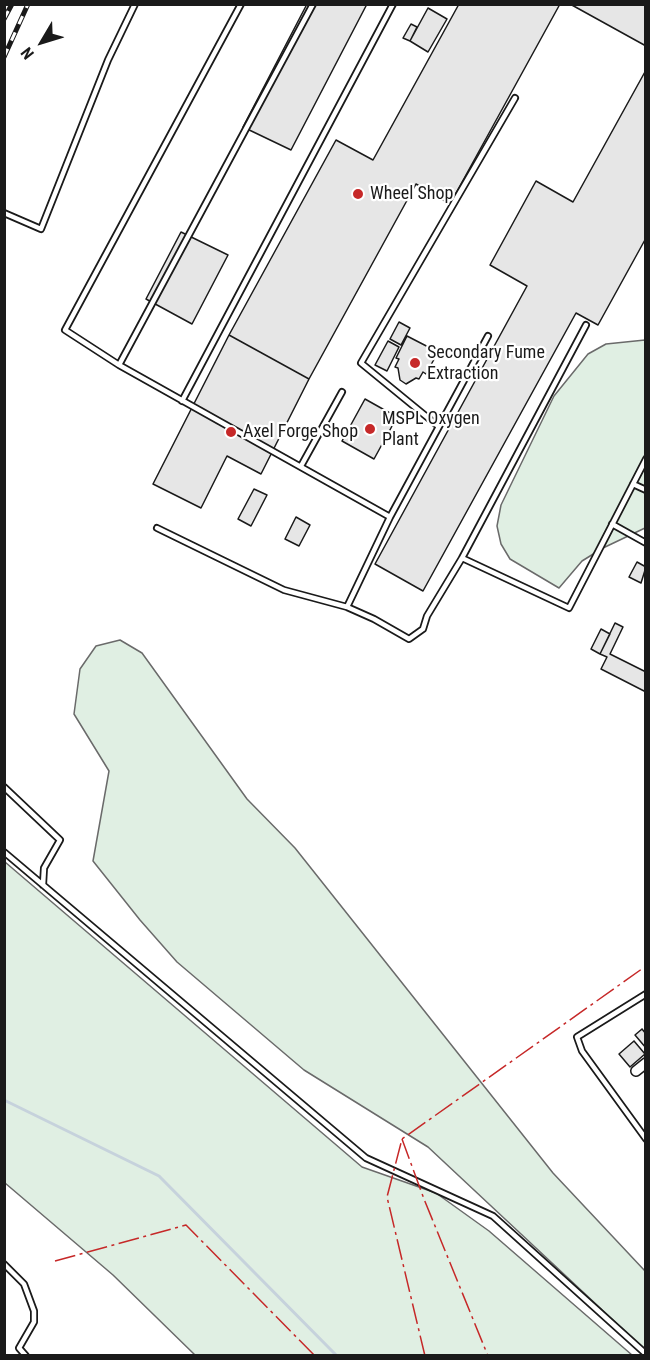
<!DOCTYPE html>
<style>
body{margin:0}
#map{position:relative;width:650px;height:1360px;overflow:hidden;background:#fff;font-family:"Roboto Condensed",sans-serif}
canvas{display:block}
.frame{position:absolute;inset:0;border:6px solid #1a1a1a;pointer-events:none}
.north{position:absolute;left:12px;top:12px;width:60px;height:60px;-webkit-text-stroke:4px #fff;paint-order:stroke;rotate:232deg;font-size:16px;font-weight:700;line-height:24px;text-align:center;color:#1a1a1a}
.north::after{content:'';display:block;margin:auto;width:21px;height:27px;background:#1a1a1a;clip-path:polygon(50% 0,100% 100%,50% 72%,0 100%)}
</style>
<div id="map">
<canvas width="650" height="1360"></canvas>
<div class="frame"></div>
<div class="north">N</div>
</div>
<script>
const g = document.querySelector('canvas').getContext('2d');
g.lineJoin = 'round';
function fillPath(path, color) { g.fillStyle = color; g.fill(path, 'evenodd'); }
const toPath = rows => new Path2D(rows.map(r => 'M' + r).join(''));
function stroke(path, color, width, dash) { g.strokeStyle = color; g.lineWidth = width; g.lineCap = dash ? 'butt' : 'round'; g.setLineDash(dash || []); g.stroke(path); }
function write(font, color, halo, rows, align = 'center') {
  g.font = font + ' "Roboto Condensed",sans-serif'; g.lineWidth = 4.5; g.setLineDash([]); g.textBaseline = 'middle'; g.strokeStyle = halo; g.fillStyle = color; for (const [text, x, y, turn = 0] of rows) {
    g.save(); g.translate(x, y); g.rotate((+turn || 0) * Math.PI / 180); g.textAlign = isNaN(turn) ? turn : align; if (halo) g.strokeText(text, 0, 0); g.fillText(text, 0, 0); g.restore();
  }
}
const green = toPath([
 [645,340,645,528,603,548,582,561,559,588,510,559,501,544,497,526,501,505,554,396,588,354,606,344,645,340],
 [120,640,142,653,247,799,295,848,553,1173,645,1271,645,1350,428,1147,304,1070,177,962,140,920,93,861,109,771,74,714,80,669,96,646,120,640],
 [5,862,362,1167,436,1193,489,1231,632,1355,195,1355,113,1275,5,1183,5,862]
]);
const stream = toPath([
 [4,1100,159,1176,337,1356]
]);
const building = toPath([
 [307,4,367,4,291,150,243,127,307,4],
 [459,4,560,4,450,204,416,184,309,379,229,335,336,140,373,160,459,4],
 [570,4,646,4,646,46,570,4],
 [428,8,447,19,428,52,410,41,428,8],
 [411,24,417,27,410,41,403,38,411,24],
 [646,70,646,238,598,325,576,313,423,591,375,564,527,286,490,265,536,181,573,202,646,70],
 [181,232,228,255,192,324,146,299,181,232],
 [399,322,410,328,401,345,390,339,399,322],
 [229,335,309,379,261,474,227,456,201,508,153,484,229,335],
 [407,336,438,352,426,374,423,372,419,379,416,378,406,384,400,380,398,368,395,367,399,359,396,358,407,336],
 [388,341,399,347,387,371,375,365,388,341],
 [365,399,397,417,374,459,342,441,365,399],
 [254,489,267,495,251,526,238,519,254,489],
 [296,517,310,525,299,546,285,539,296,517],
 [637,562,646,567,641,583,629,577,637,562],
 [615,623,623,627,610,654,646,672,646,692,601,669,607,657,600,654,615,623],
 [601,629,610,634,600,654,591,649,601,629],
 [642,1029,646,1034,646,1048,635,1035,642,1029],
 [634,1041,645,1054,630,1067,619,1054,634,1041]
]);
const lane = toPath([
 [313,4,119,365,390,517,347,607,374,619,409,639,423,629,427,616,462,558,569,608,646,459],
 [4,213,41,229,108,60,135,4],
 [119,365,65,330,241,4],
 [182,401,393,4],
 [438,426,361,363,515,98],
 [301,466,342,392],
 [633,484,646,490],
 [390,517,488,336],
 [612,524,646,543],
 [157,528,284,590,347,607],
 [462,558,586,325],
 [4,787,60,840,44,868,43,885],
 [4,852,366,1158,493,1216,646,1354],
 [646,994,577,1037,582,1051,646,1139],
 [4,1264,24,1284,34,1311,34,1322,19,1348,26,1356]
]);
const street = toPath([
 [636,1071,646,1063]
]);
const rail = toPath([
 [4,19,12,4],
 [4,57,28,4]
]);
const power = toPath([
 [402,1139,424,1199,488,1356],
 [55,1261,186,1225,315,1356],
 [425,1356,387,1197,402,1139,646,966]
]);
const markers = [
 [358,194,6,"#c62828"],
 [415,363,6,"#c62828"],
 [370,429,6,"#c62828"],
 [231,432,6,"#c62828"]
];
const poiNames = [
 ["Wheel Shop",370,194],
 ["Secondary Fume",427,353],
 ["Extraction",427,374],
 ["MSPL Oxygen",382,419],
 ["Plant",382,440],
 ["Axel Forge Shop",243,432]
];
fillPath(green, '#e0efe3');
stroke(green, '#6a6a6a', 1.5);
stroke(stream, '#c6d2dc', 3);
fillPath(building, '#e6e6e6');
stroke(building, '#1a1a1a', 1.5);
stroke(lane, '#1a1a1a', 8);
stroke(street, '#1a1a1a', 12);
stroke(lane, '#fff', 4.5);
stroke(street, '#fff', 9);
stroke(rail, '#1a1a1a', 5);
stroke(rail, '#fff', 3, [9]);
stroke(power, '#c62828', 1.5, [21, 4.5, 3, 4.5]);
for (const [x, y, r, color] of markers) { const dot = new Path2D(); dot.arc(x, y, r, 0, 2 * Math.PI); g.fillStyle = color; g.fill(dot); stroke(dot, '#fff', 2); }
write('18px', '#1a1a1a', '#fff', poiNames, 'left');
</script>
